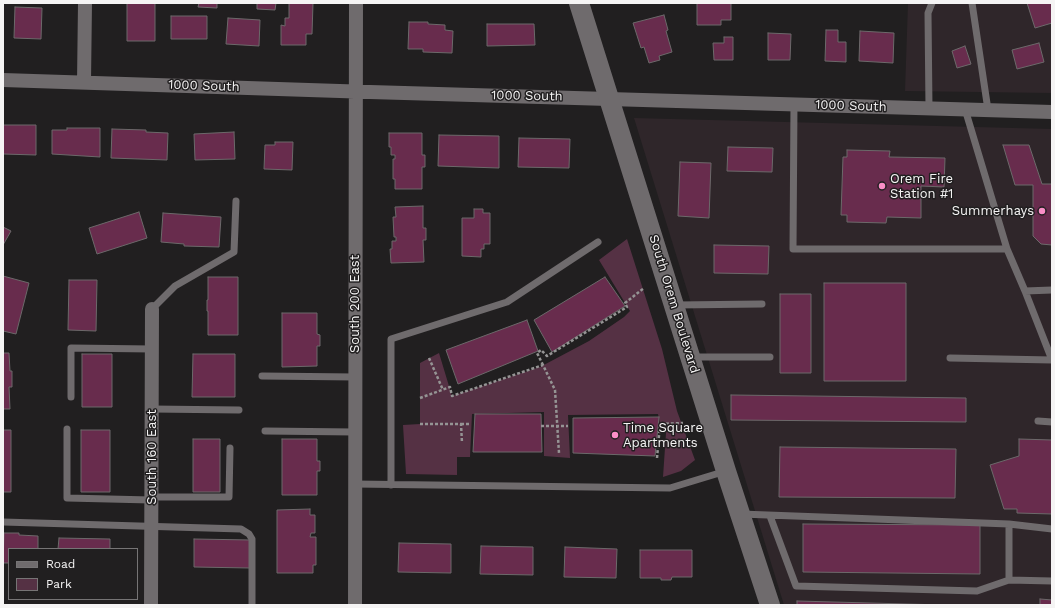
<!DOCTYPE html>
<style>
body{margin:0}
#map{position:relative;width:1055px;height:608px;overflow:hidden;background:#211f20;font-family:"Work Sans",sans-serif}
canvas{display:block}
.frame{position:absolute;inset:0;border:4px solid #f5f4f4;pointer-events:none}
.legend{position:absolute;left:8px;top:548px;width:130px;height:52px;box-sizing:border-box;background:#211f20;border:1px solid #767475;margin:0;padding:5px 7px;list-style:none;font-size:12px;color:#f5f4f4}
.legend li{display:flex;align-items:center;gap:8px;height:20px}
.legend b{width:20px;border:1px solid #767475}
</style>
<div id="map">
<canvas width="1055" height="608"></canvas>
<div class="frame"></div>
<ul class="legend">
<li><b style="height:5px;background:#6f6b6d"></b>Road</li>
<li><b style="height:11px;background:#553144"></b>Park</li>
</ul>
</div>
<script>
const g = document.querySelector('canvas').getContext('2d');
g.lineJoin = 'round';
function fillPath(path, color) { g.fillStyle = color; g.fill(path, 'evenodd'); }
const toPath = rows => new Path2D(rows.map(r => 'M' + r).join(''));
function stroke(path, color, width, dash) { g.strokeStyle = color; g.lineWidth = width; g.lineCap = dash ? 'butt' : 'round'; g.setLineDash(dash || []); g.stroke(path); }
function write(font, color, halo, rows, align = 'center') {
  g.font = font + ' "Work Sans",sans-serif'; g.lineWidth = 3; g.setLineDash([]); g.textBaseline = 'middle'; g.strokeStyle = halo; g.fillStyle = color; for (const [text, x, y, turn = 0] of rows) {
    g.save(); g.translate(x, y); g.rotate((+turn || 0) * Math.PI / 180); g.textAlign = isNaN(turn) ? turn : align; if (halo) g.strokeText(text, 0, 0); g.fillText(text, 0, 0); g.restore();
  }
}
const built = toPath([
 [908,3,1052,3,1052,93,905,91],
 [634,118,1052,129,1052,605,784,605]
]);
const green = toPath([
 [627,239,662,349,677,411,695,460,681,471,663,477,666,433,660,424,658,414,568,415,570,458,544,456,544,412,472,414,470,457,457,457,457,475,406,474,403,425,420,424,420,363,439,353,452,396,540,367,589,341,624,317,630,311,599,260]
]);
const building = toPath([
 [127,3,155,3,155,41,127,41,127,3],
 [199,3,217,3,217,8,198,7,199,3],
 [257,3,276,3,275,10,257,9,257,3],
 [289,3,313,3,312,34,306,34,306,45,281,45,281,25,285,26,285,18,289,18,289,3],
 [697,3,731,3,731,20,721,20,721,25,697,25,697,3],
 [1027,3,1052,3,1052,23,1035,28,1027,3],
 [15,7,42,8,41,39,14,38,15,7],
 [664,15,668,30,666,31,672,52,659,56,660,60,649,63,644,47,641,48,633,23,664,15],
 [171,16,207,16,207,39,171,39,171,16],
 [228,18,260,20,259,46,226,44,228,18],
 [409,22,428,22,428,24,445,25,445,30,453,31,452,53,423,52,423,49,408,49,409,22],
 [487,24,534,24,535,45,487,46,487,24],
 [826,30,838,30,838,42,846,42,846,62,825,61,826,30],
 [860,31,894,33,893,63,859,61,860,31],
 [768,33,791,34,790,60,768,60,768,33],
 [724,37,733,37,733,60,714,60,713,43,724,43,724,37],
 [1039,43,1044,62,1017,69,1012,50,1039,43],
 [965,46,971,64,957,68,952,51,965,46],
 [3,125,36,125,36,155,3,154,3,125],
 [67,128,100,128,100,157,52,154,52,130,67,130,67,128],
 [112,129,146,130,146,132,168,133,167,160,111,158,112,129],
 [234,132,235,159,195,160,194,134,234,132],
 [389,133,422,133,422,155,425,155,425,167,422,167,422,189,395,189,395,179,393,179,393,159,395,159,395,155,391,155,391,147,389,147,389,133],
 [439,135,499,136,499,168,438,166,439,135],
 [519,138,570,139,569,168,518,167,519,138],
 [275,142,293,142,292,170,264,169,265,145,275,145,275,142],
 [1003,145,1029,145,1042,184,1052,184,1052,245,1041,244,1033,236,1033,185,1015,185,1003,145],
 [728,147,773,148,772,172,727,171,728,147],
 [847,150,890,151,889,157,945,158,944,187,921,186,921,218,887,217,886,223,847,222,847,215,841,215,843,157,847,157,847,150],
 [680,162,711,163,709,218,678,216,680,162],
 [423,206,423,228,426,228,426,240,423,240,424,262,391,263,390,249,392,249,392,241,396,241,396,237,394,237,393,217,396,217,395,207,423,206],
 [474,209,483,209,483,213,490,213,490,244,484,244,484,249,481,249,481,257,462,256,462,218,474,218,474,209],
 [139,212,147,238,97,254,89,228,139,212],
 [163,213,221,217,219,247,184,246,184,244,161,242,163,213],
 [3,227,11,231,3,245,3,227],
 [714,245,769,246,768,274,714,273,714,245],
 [3,276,29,283,16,334,3,331,3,276],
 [208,277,238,277,238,335,208,335,208,311,207,311,207,300,208,300,208,277],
 [605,277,625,306,552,352,534,320,605,277],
 [69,280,97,280,96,331,68,330,69,280],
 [824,283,906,283,906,381,824,381,824,283],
 [780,294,811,294,811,373,780,373,780,294],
 [282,313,317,313,317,334,320,335,320,346,317,346,317,366,282,367,282,313],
 [527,320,538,351,458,384,446,350,527,320],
 [3,353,9,353,10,371,12,371,12,387,9,387,10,409,3,409,3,353],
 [82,354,112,354,112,407,82,407,82,354],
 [193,354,235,354,235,397,192,397,193,354],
 [731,395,966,398,966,422,731,420,731,395],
 [475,414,541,414,542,452,473,452,475,414],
 [659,417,655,456,573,453,573,418,659,417],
 [3,430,11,430,11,492,3,492,3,430],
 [81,430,110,430,110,492,81,492,81,430],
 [193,439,220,439,220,492,193,492,193,439],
 [282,439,317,439,317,461,320,461,320,471,317,471,317,495,282,495,282,439],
 [1019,439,1052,440,1052,514,1017,513,1017,509,1004,509,990,465,1019,456,1019,439],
 [780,447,956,449,955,498,779,497,780,447],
 [310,509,310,515,315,515,315,533,311,533,310,537,316,537,316,565,313,565,313,573,277,573,277,510,310,509],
 [803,524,980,525,980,574,803,572,803,524],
 [4,533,19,533,19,535,38,536,38,549,9,549,9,563,3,563,4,533],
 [59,538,110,539,110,549,58,549,59,538],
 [194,539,251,540,250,568,194,567,194,539],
 [399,543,451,544,451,573,398,572,399,543],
 [481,546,533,547,533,575,480,574,481,546],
 [565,547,617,549,616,578,564,577,565,547],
 [640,550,692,550,692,577,672,577,671,580,661,580,661,578,640,578,640,550],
 [1040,599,1052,600,1052,605,1040,605,1040,599],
 [797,601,943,605,797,605,797,601]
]);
const path = toPath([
 [429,358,443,390],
 [543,365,537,353,541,350,547,356,627,307,625,303,644,288],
 [420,398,450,387,452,396,543,365,555,390,559,453],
 [420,424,461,424,462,443],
 [461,424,471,424],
 [541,426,568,426],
 [657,458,660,424,683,423]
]);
const lane = toPath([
 [972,3,988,110],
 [794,104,793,249,1007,249,1025,291,1052,290],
 [929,108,928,13,932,3],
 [965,109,1007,249],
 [1025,291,1052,360],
 [676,305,762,304],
 [152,309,175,286,234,252,236,201],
 [693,357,770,357],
 [950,358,1052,360],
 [262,376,355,377],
 [71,397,71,348,152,349],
 [152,409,239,410],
 [1038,421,1052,422],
 [67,429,67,498,151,500],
 [265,431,354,432],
 [354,484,670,488,726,471],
 [391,485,391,339,507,302,598,242],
 [151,497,229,497,230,448],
 [741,514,1009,524,1009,580,1052,581],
 [770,516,796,586,977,591,1009,580],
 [3,522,241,529,249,534,252,539,252,605],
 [1009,524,1052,529]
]);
const street = toPath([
 [3,80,370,92,1052,112],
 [84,82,85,3],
 [151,605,152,309],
 [355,605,356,3]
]);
const secondary = toPath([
 [579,3,726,471,770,605]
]);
const markers = [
 [882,186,4,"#fa8fc7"],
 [1042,211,4,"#fa8fc7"],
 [615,435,4,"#fa8fc7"]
];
const streetNames = [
 ["1000 South",204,86,2],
 ["1000 South",527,96,1],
 ["1000 South",851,106,2],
 ["South 200 East",355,304,-90],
 ["South Orem Boulevard",674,304,73],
 ["South 160 East",152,457,-90]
];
const poiNames = [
 ["Orem Fire",890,179],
 ["Station #1",890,194],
 ["Summerhays",1034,211,"right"],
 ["Time Square",623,428],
 ["Apartments",623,443]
];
fillPath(built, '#2f262a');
fillPath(green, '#553144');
fillPath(building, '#682c4d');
stroke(building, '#6c696a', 1);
stroke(path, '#959494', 2.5, [3, 2]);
stroke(lane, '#6f6b6d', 7);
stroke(street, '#6f6b6d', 14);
stroke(secondary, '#6f6b6d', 20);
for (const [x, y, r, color] of markers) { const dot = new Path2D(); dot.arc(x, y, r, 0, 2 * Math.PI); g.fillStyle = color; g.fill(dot); stroke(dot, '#211f20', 1.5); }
write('13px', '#f5f4f4', '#211f20', streetNames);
write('13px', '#f5f4f4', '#211f20', poiNames, 'left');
</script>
